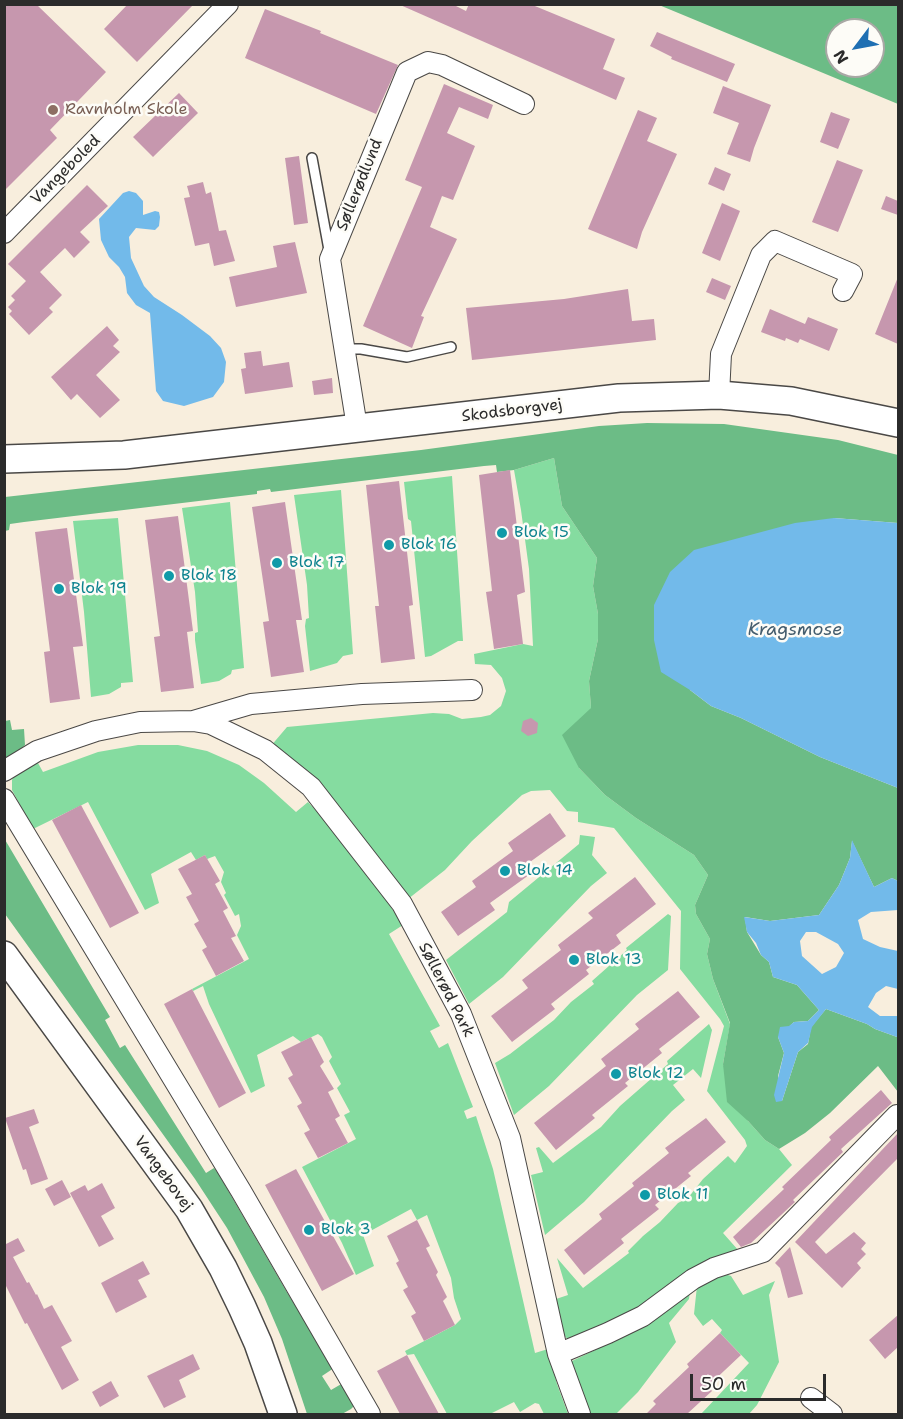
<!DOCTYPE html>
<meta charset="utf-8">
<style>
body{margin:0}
#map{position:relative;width:903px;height:1419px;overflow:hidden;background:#f8eedd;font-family:"Shantell Sans",sans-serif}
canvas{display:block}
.frame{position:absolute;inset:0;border:6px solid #2b2b2b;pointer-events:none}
.north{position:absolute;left:825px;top:18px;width:60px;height:60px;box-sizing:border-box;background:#fdfcf7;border:2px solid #a9a8a5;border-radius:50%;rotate:238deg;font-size:16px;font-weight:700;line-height:24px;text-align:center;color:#2b2b2b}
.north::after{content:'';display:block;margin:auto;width:21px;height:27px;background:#1f6fb2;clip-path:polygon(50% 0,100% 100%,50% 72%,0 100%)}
.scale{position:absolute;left:690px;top:1374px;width:136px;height:27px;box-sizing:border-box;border:3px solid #2b2b2b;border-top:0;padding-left:8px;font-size:18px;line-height:21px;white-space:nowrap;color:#2b2b2b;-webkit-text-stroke:4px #fdfcf7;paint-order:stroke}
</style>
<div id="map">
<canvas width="903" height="1419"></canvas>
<div class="frame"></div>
<div class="north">N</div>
<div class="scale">50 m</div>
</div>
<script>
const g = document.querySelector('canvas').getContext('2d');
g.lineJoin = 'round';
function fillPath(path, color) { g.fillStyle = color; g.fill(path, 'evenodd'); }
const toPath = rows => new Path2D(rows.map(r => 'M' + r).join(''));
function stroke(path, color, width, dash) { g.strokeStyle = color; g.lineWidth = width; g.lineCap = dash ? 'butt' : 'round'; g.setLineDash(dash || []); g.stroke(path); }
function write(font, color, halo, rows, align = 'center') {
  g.font = font + ' "Shantell Sans",sans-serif'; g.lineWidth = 5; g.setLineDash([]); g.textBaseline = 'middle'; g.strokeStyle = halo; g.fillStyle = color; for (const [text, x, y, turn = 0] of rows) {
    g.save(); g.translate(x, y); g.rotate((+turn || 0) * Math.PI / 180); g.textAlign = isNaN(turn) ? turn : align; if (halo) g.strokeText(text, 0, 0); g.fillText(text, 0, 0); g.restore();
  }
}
const green = toPath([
 [554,458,562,506,597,558,593,586,598,614,598,639,589,681,591,708,579,768,605,795,636,818,694,855,708,875,695,905,696,914,710,939,707,954,713,979,730,1024,723,1064,748,1121,765,1140,779,1149,792,1165,723,1233,739,1251,629,1315,569,1340,563,1335,556,1299,568,1295,557,1258,583,1288,629,1253,628,1251,643,1236,660,1222,678,1203,688,1198,703,1179,728,1156,735,1163,747,1146,745,1140,707,1091,724,1026,720,1019,680,969,681,911,614,828,578,822,578,812,567,811,550,790,531,791,522,795,472,841,445,870,408,899,388,869,356,831,270,747,287,727,433,713,449,714,462,719,481,717,490,715,501,706,506,691,502,678,491,665,475,664,474,654,523,644,533,646,529,569,521,510,514,470],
 [452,476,463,641,458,641,431,656,425,657,411,521,408,519,404,482],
 [341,490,353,654,343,656,337,663,310,671,305,626,306,619,309,618,307,585,294,495],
 [230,502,244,668,232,670,231,674,219,681,201,684,195,640,195,633,198,632,195,592,182,508],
 [118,518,133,682,121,683,121,687,109,694,91,697,84,612,73,521],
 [138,745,178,745,207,751,239,765,264,783,296,812,308,802,336,832,368,873,403,925,389,934,440,1026,430,1031,439,1048,448,1043,473,1107,464,1111,467,1119,476,1116,493,1169,535,1353,548,1349,557,1384,568,1414,544,1414,539,1404,535,1403,520,1412,514,1402,490,1414,447,1414,414,1354,407,1355,405,1351,455,1325,461,1319,454,1298,451,1278,427,1215,417,1220,411,1209,363,1235,374,1266,356,1275,342,1243,302,1167,356,1139,344,1115,350,1112,337,1088,341,1084,329,1061,332,1057,322,1037,318,1034,301,1042,293,1036,257,1055,265,1086,251,1093,209,1004,203,986,193,991,192,989,249,959,237,935,241,926,239,914,235,916,224,895,226,893,221,882,224,872,215,856,207,859,205,855,196,860,191,852,151,874,159,903,145,910,88,802,33,829,12,790,12,780,15,773,32,762,38,763,43,772,98,752],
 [580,835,595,837,592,855,607,873,591,886,503,977,469,1004,446,960,507,912,509,902,579,844],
 [668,914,671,916,668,970,637,995,549,1086,514,1115,495,1063,510,1054,554,1020,571,1002,594,984,592,981,627,950,626,948],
 [709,1024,712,1030,701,1078,693,1069,673,1085,685,1100,672,1111,584,1202,545,1235,531,1175,543,1172,536,1148,539,1147,553,1163,601,1127,620,1106,668,1064,667,1061],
 [722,1273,731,1276,743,1295,775,1281,769,1295,779,1362,757,1405,749,1414,701,1414,749,1363,720,1333,722,1330,712,1319,703,1326,694,1314,697,1286],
 [690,1291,689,1299,669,1323,676,1342,638,1392,616,1414,588,1414,571,1365,572,1361,637,1330,653,1320]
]);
const forest = toPath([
 [659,5,898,5,898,104],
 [837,30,873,30,873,66,837,66],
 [647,423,724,424,838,440,898,455,898,523,834,518,690,690,711,706,741,718,820,757,898,788,898,881,892,878,874,887,852,841,850,858,839,885,819,915,770,921,745,917,747,932,761,955,769,962,773,977,797,985,819,1010,808,1021,794,1022,778,1037,784,1053,778,1076,782,1101,798,1052,808,1044,811,1027,826,1009,867,1024,875,1029,897,1037,898,1035,898,1092,878,1066,830,1113,805,1133,779,1149,765,1140,748,1121,727,1102,723,1064,730,1023,713,979,707,954,710,939,696,914,695,905,708,875,694,855,636,818,605,795,579,768,562,735,591,708,589,681,598,639,598,614,593,586,597,558,562,506,554,458,514,470,497,472,496,465,484,466,271,492,270,489,257,491,257,494,24,522,10,524,9,530,5,531,5,497,421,450,599,426],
 [10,720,12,730,24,729,25,745,17,752,5,758,5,721],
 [4,838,110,1017,105,1020,120,1048,125,1045,206,1173,214,1168,218,1173,288,1294,334,1368,322,1376,331,1390,343,1383,355,1405,351,1409,342,1414,307,1414,282,1339,264,1297,227,1228,195,1179,5,914]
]);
const water = toPath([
 [129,191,136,193,143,201,143,215,155,211,159,212,160,217,159,226,155,230,136,228,129,237,131,258,144,286,154,297,182,315,210,336,221,348,226,362,224,382,213,397,184,406,163,401,156,391,150,313,136,305,127,293,125,277,119,267,109,257,101,240,99,219,123,193],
 [834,518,898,523,898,788,820,757,741,718,711,706,690,690,661,672,654,640,654,605,670,572,694,550,795,523],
 [852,840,874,887,892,878,898,881,898,910,871,912,858,920,863,939,880,947,898,951,898,989,886,986,876,993,868,1007,880,1016,897,1016,898,1013,898,1035,897,1037,875,1029,867,1024,826,1009,812,1027,808,1043,798,1052,782,1101,776,1102,774,1095,784,1053,778,1037,780,1027,789,1026,794,1022,808,1021,819,1010,797,985,773,977,769,962,761,955,756,943,747,932,744,917,770,921,819,915,839,885,850,858],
 [806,932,816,932,838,944,844,953,836,967,822,974,802,956,800,941]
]);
const building = toPath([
 [4,4,36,4,106,72,50,130,57,138,4,191],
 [128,4,194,4,137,62,104,29],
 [398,4,452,4,466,11,469,4,530,4,615,39,603,69,625,78,616,100],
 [265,9,321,31,320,33,398,65,376,114,245,58],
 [657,32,735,64,727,82,671,59,672,57,650,46],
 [444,84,493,105,488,119,459,107,447,133,475,146,453,200,442,196,430,227,457,239,421,316,424,317,412,348,363,326,422,187,405,180],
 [723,86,771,105,754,148,750,162,727,154,739,123,713,113],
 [179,93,198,113,153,157,133,137],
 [638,110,657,118,647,141,677,154,642,232,637,249,588,229],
 [831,112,850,119,838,149,820,142],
 [299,156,308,223,294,225,285,158],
 [837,160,863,170,838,232,812,222],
 [715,167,731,174,724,191,708,184],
 [203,182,206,194,211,192,219,231,226,230,235,261,214,266,209,243,195,246,184,198,190,197,187,186],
 [87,185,108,206,80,232,90,242,74,258,65,248,40,272,62,295,49,308,53,312,29,335,9,314,12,311,8,307,15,300,11,296,26,281,8,264],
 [886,196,898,201,898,215,881,209],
 [722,203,740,211,720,261,702,253],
 [295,242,307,293,236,307,229,277,277,267,273,246],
 [898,277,898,344,875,334],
 [712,278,731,286,725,300,706,292],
 [628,289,632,321,654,319,656,340,472,360,466,308,564,299],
 [770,309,805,324,808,317,838,329,829,351,800,339,798,343,786,338,785,341,761,332],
 [107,326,119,340,113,346,120,352,96,375,120,400,100,418,77,394,71,400,51,377],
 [261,351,263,366,289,362,293,387,245,394,241,369,246,368,244,353],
 [332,378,333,393,314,395,312,381],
 [510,470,525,592,517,595,523,644,494,649,486,592,492,591,479,475],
 [399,481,413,605,409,606,415,659,381,663,375,606,379,606,366,485],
 [285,502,302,620,296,620,304,672,271,677,263,622,269,621,252,507],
 [178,516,193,631,187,632,194,688,161,692,154,637,160,636,145,520],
 [67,528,83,646,73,647,80,699,50,703,44,652,50,651,35,532],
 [531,718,538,723,537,733,528,736,521,731,523,721],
 [81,805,139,913,110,928,52,820],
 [550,813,566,836,523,867,529,875,490,903,495,910,458,936,441,912,476,887,472,881,513,851,508,843],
 [205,855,220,881,215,884,228,908,223,911,236,936,231,938,244,961,216,976,202,950,207,947,194,924,199,921,186,897,192,894,178,869],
 [635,877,656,904,616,935,621,943,586,970,589,974,551,1004,555,1009,512,1042,491,1016,528,988,522,980,561,950,558,945,593,918,588,913],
 [192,989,246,1093,219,1108,164,1004],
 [678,991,700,1017,659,1049,662,1053,625,1083,628,1086,592,1115,595,1118,556,1150,534,1123,606,1066,601,1059,639,1029,635,1024],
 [311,1037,324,1062,320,1066,334,1089,328,1092,340,1116,335,1119,348,1143,318,1158,304,1133,310,1130,297,1106,302,1103,288,1078,293,1075,281,1052],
 [881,1090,892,1103,841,1149,843,1152,793,1200,795,1202,751,1243,741,1247,733,1237,784,1189,782,1187,831,1140,829,1137],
 [34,1109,39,1123,29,1127,48,1179,31,1185,26,1169,23,1170,5,1118],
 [706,1118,726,1142,688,1173,691,1176,655,1205,659,1209,621,1239,624,1243,584,1275,564,1250,602,1219,599,1214,634,1186,632,1183,669,1153,665,1148],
 [898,1133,898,1158,815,1242,826,1254,854,1232,866,1243,861,1249,866,1254,857,1263,861,1268,842,1288,795,1242],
 [296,1169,354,1274,322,1291,265,1185],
 [62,1180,71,1197,54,1206,45,1189],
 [102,1183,115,1208,101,1216,114,1239,99,1247,70,1193,85,1185,88,1191],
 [417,1220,430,1246,426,1248,438,1272,436,1275,447,1297,443,1301,455,1325,424,1341,411,1316,416,1313,403,1290,408,1287,396,1263,399,1261,387,1236],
 [18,1238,25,1251,13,1257,27,1283,29,1282,36,1295,37,1294,44,1309,52,1305,72,1341,61,1347,79,1380,62,1390,27,1323,25,1324,4,1282,4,1241,6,1244],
 [790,1247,803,1294,788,1298,780,1268,775,1263],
 [143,1261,150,1274,138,1280,147,1297,116,1313,101,1283],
 [898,1315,898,1347,885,1359,869,1340],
 [720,1333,741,1355,708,1386,712,1391,687,1414,646,1414,656,1404,653,1401,689,1367,687,1364],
 [193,1354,200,1369,179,1380,186,1397,164,1408,147,1376],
 [407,1355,439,1414,400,1414,377,1371],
 [111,1381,119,1396,100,1407,92,1392]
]);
const lane = toPath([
 [312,158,329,250],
 [345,349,361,349,407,357,451,347]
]);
const street = toPath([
 [4,233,228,4],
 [719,395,721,354,761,255,775,241,852,274,843,291],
 [357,427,330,259,407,72,428,62,442,65,524,104],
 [193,721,251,704,362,694,472,690],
 [4,771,37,751,96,731,140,722,193,721,211,724,265,750,311,787,402,904,461,1014,510,1138,558,1354,580,1414],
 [4,799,241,1191,370,1414],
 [558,1354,608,1333,643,1316,693,1279,714,1268,763,1252,897,1115],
 [811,1398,832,1414]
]);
const secondary = toPath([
 [4,459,124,455,619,398,719,395,791,401,898,423],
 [4,955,189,1209,223,1268,242,1307,258,1343,283,1414]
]);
const markers = [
 [53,110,6,"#8d6e63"],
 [502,533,6,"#0f9aa8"],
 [389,545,6,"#0f9aa8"],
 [277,563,6,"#0f9aa8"],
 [169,576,6,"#0f9aa8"],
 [59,589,6,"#0f9aa8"],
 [505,871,6,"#0f9aa8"],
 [574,960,6,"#0f9aa8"],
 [616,1074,6,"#0f9aa8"],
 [645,1195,6,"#0f9aa8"],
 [309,1230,6,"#0f9aa8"]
];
const educationNames = [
 ["Ravnholm Skole",65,110]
];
const streetNames = [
 ["Vangeboled",66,170,-45],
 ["Søllerødlund",360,185,-68],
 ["Skodsborgvej",512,411,-7],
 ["Søllerød Park",446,990,63],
 ["Vangebovej",163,1174,54]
];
const cultureNames = [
 ["Blok 15",514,533],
 ["Blok 16",401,545],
 ["Blok 17",289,563],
 ["Blok 18",181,576],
 ["Blok 19",71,589],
 ["Blok 14",517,871],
 ["Blok 13",586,960],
 ["Blok 12",628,1074],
 ["Blok 11",657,1195],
 ["Blok 3",321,1230]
];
const waterNames = [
 ["Kragsmose",795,630]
];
fillPath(green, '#85dca0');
fillPath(forest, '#6cbc86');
fillPath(water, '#72baea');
fillPath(building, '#c697ae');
stroke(lane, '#4a4846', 12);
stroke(street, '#4a4846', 22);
stroke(secondary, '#4a4846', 30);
stroke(lane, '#fff', 9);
stroke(street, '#fff', 20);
stroke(secondary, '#fff', 27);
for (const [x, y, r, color] of markers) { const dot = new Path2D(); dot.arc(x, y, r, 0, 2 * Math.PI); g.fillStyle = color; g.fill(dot); stroke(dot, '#fdfcf7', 2); }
write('16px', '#785e54', '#fdfcf7', educationNames, 'left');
write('16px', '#2b2b2b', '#fdfcf7', streetNames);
write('16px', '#0d838f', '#fdfcf7', cultureNames, 'left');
write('italic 18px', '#445d6e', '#fdfcf7', waterNames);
</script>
